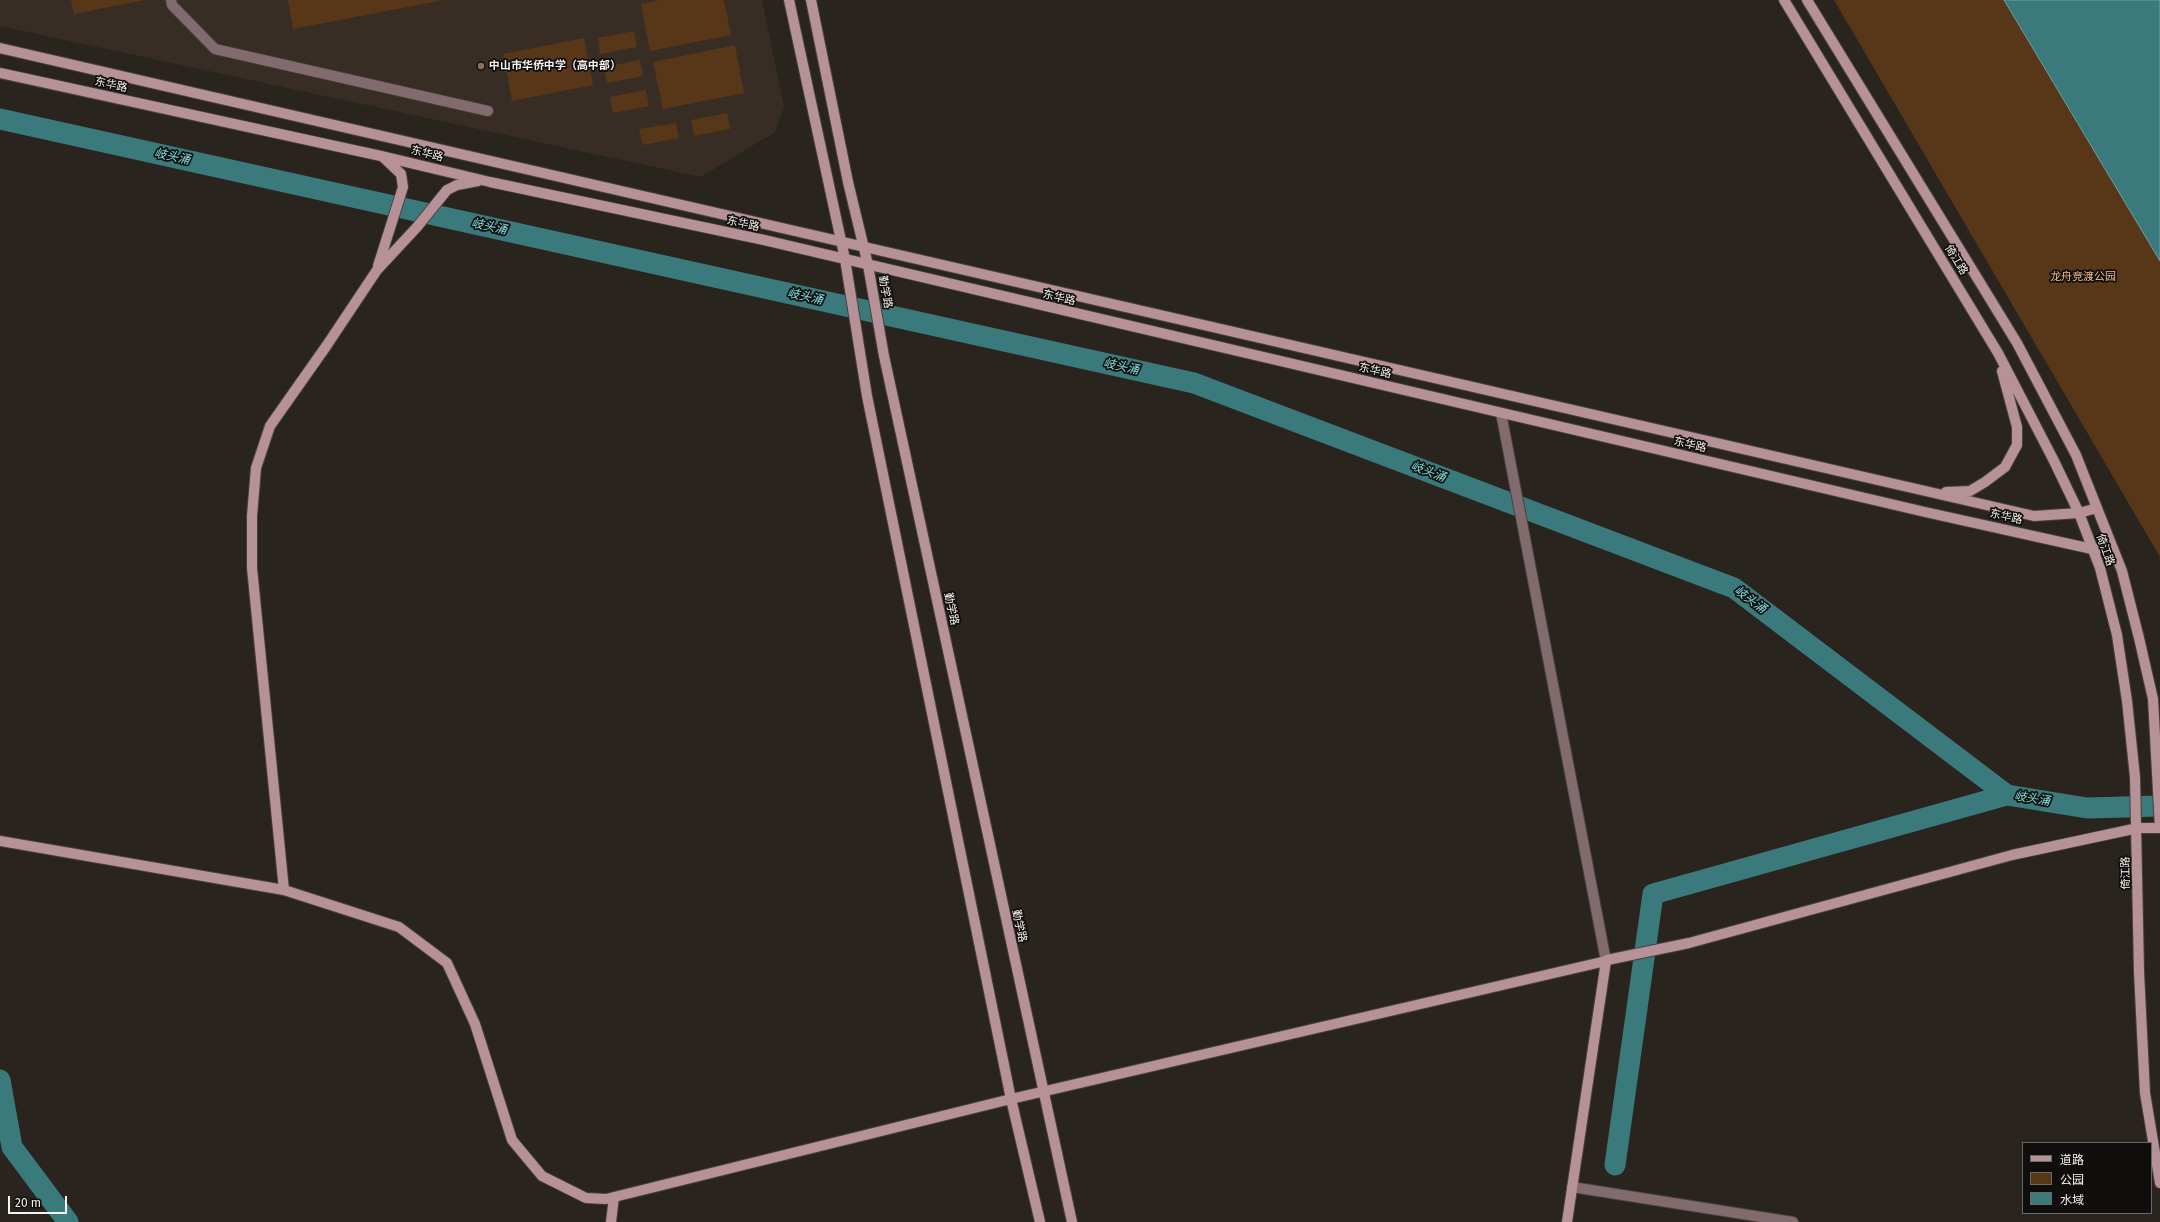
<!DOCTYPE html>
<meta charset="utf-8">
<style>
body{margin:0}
#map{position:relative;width:2160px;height:1222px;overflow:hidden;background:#2a241f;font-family:"Fira Sans","Noto Sans SC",sans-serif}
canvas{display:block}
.legend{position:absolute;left:2022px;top:1142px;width:130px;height:72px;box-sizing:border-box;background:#100e0c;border:1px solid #6c6a67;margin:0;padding:5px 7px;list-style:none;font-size:12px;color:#f7f3f0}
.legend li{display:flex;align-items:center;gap:8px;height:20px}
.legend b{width:20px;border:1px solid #6c6a67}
.scale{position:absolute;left:8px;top:1196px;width:59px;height:18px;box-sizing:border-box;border:2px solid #f7f3f0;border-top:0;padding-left:5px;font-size:12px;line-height:14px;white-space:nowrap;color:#f7f3f0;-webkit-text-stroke:3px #100e0c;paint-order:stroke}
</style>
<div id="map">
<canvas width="2160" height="1222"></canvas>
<ul class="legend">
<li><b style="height:5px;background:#b69298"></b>道路</li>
<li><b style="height:11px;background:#573717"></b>公园</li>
<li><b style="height:11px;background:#3b7a7c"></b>水域</li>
</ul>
<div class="scale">20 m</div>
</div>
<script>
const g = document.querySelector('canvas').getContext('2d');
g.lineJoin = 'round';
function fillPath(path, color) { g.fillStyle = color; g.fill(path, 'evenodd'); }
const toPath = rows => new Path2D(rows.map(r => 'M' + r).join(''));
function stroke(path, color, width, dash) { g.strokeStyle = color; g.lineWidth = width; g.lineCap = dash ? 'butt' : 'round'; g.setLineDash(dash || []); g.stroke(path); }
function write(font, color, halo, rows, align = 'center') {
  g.font = font + ' "Fira Sans","Noto Sans SC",sans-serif'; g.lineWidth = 3.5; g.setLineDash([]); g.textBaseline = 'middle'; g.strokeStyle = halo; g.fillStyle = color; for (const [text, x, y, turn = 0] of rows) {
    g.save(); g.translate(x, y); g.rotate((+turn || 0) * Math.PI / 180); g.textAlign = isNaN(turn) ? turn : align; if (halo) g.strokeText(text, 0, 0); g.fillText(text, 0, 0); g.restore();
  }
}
const built = toPath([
 [0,0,762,0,784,107,775,132,701,177,0,26]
]);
const green = toPath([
 [71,0,145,0,74,14],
 [288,0,444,0,293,29],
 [660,0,724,0,731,35,650,51,641,4],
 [1834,0,2004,0,2160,261,2160,557],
 [634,31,637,47,600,54,598,38],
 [584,38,593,85,512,101,503,54],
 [735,45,744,93,663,109,653,62],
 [640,60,643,76,607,83,604,67],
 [646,90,649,106,613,113,610,97],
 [727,113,730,129,694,136,691,120],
 [676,123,679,138,643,145,639,129]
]);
const water = toPath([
 [2004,0,2160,0,2160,261,2004,0]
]);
const canal = toPath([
 [0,119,1194,383,1734,588,2007,795,2087,808,2160,806],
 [0,1080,12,1147,68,1222],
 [1615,1165,1653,894,2007,795]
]);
const lane = toPath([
 [171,0,172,5,215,49,488,111]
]);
const street = toPath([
 [1501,413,1606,961,1607,960],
 [1572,1187,1793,1222]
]);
const secondary = toPath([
 [789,0,845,259,867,396,1011,1099,1040,1222],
 [811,0,848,182,868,265,884,356,1072,1222],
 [1784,0,1998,353,2054,461,2079,513,2100,568,2117,635,2127,701,2135,777,2139,972,2145,1093,2160,1183],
 [1807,0,2017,343,2076,455,2122,571,2139,638,2153,699,2160,828],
 [0,48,2034,516,2079,513,2097,508],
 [0,73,381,156,490,182,764,240,1925,512,2092,549,2111,547],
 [378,266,403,187,401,174,382,156],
 [1946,492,1970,491,1985,482,2005,467,2017,445,2017,427,2002,371],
 [0,841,284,890,399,927,447,963,475,1024,512,1140,542,1176,586,1198,606,1199,1011,1099,1606,961,1567,1222],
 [284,890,252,568,252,516,256,468,270,426,327,345,377,270,417,227,447,190,457,185,478,181],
 [1607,960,1689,943,2012,855,2138,828,2160,828],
 [611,1222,614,1197]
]);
const markers = [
 [481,66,4,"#8d6e63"]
];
const poiNames = [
 ["中山市华侨中学（高中部）",489,66]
];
const streetNames = [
 ["东华路",111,85,12],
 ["东华路",427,154,14],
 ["东华路",743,224,12],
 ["倚江路",1956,260,59],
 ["勤学路",885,292,80],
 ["东华路",1059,298,13],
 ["东华路",1375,371,13],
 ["东华路",1690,445,13],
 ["东华路",2006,517,12],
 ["倚江路",2105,550,70],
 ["勤学路",951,609,78],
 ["倚江路",2126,873,-91],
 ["勤学路",1019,926,78]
];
const parkNames = [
 ["龙舟竞渡公园",2083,277]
];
const waterNames = [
 ["岐头涌",172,157,12],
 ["岐头涌",489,227,12],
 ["岐头涌",805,297,12],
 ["岐头涌",1121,367,12],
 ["岐头涌",1428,472,21],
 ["岐头涌",1750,600,36],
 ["岐头涌",2032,799,9]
];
fillPath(built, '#382d24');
fillPath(green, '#573717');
fillPath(water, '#3b7a7c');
stroke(water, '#739e9f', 1);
stroke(canal, '#3b7a7c', 21);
stroke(lane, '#47413c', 12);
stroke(street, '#47413c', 12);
stroke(secondary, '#47413c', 12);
stroke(lane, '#816b6e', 10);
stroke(street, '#816b6e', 10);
stroke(secondary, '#b69298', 10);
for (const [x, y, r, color] of markers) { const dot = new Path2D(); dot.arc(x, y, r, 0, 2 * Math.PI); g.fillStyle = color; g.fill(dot); stroke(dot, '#100e0c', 1.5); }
write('bold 11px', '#f7f3f0', '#100e0c', poiNames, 'left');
write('11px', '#f7f3f0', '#100e0c', streetNames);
write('11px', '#f5bc88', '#100e0c', parkNames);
write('italic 12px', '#7de2e6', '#100e0c', waterNames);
</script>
